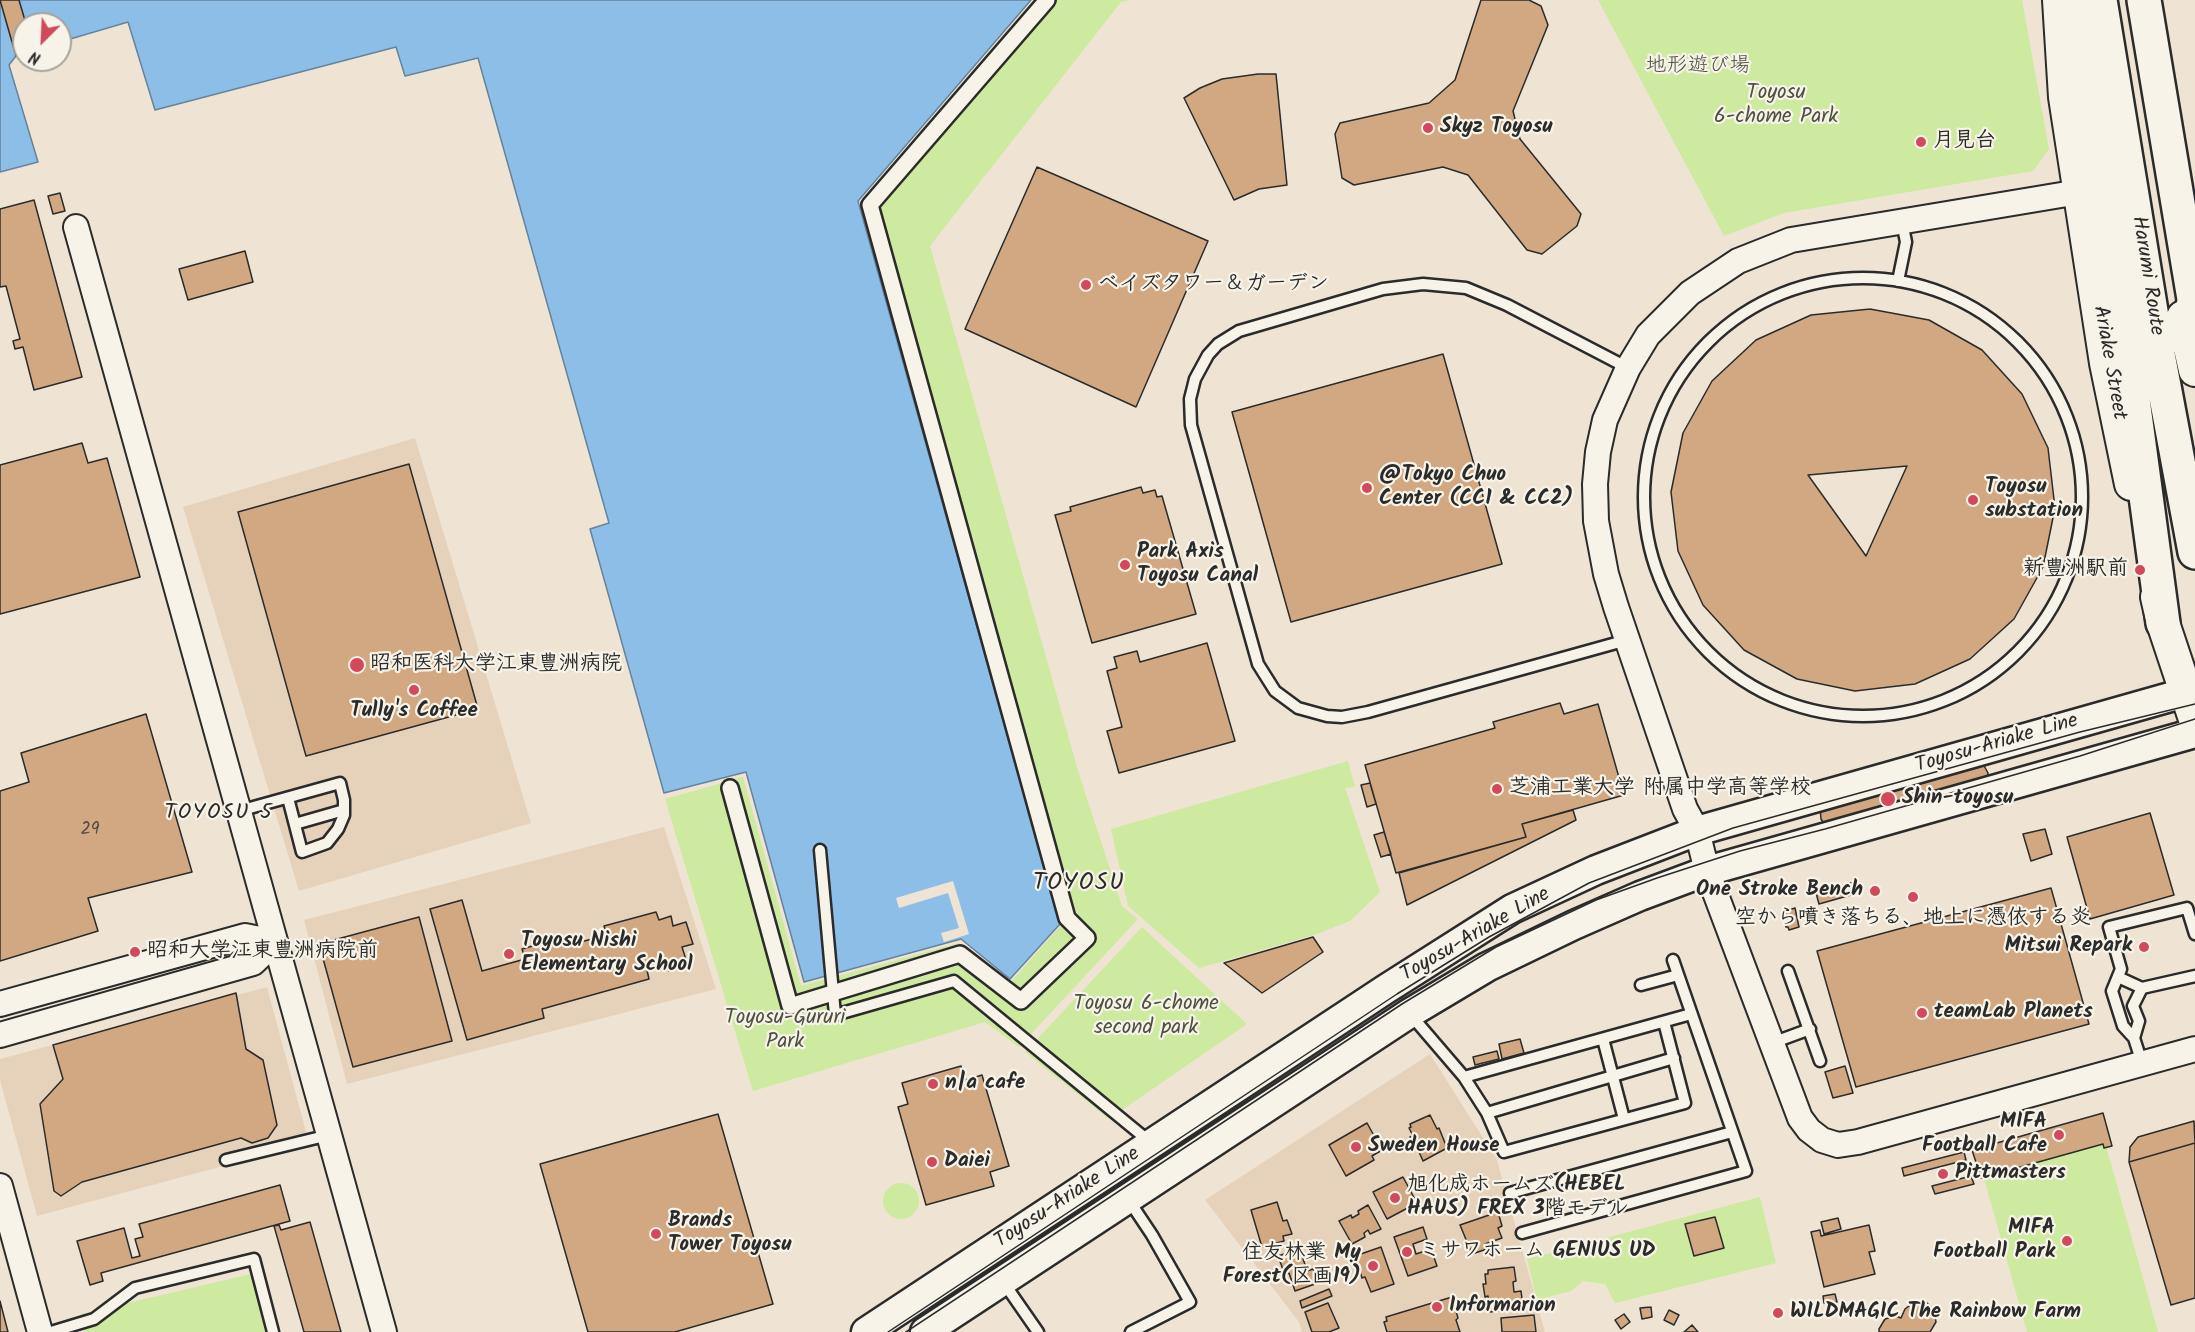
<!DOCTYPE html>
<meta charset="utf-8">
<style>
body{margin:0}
#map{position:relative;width:2195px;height:1332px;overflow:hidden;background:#efe4d4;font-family:Kalam,sans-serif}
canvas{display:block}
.north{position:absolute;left:12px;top:12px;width:60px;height:60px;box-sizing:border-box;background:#f7f3e8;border:2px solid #a5a39c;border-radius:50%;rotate:204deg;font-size:16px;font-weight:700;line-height:24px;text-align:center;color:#2b2b2b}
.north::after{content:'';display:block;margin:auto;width:21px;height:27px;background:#d1495b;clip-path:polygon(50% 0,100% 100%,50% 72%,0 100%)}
</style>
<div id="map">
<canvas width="2195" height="1332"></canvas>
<div class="north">N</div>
</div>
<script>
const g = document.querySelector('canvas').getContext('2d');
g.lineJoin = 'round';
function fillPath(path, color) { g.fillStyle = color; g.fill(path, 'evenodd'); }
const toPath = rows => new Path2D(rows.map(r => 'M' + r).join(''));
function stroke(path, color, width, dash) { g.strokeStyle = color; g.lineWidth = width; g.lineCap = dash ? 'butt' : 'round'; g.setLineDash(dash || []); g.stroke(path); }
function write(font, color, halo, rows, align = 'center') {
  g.font = font + ' Kalam,"Klee One",sans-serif'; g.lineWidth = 4.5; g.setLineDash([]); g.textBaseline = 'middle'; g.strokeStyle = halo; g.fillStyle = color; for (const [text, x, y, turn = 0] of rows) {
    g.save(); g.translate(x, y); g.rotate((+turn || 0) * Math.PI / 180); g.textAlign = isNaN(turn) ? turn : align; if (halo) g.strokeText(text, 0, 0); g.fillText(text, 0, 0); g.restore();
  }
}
const built = toPath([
 [415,438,531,823,299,891,183,507],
 [664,827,716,989,347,1084,304,920],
 [267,987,309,1143,37,1216,0,1080,0,1059],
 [1430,1054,1497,1160,1545,1332,1302,1332,1299,1322,1205,1200]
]);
const green = toPath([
 [1034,0,1130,0,1121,2,930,246,1079,774,1122,906,1138,919,1019,1047,985,1022,753,1091,665,799,743,777,801,986,959,943,1010,983,1061,925,860,202],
 [1598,0,2022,0,2049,149,2033,171,1784,213,1724,236],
 [1348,761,1355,787,1345,788,1380,892,1350,921,1317,934,1199,968,1128,906,1111,829],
 [1142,927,1247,1024,1109,1119,1025,1052],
 [2098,1117,2158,1332,2027,1332,1976,1150],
 '883 1201a18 18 0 1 1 36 0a18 18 0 1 1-36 0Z',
 [1760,1197,1776,1263,1615,1303,1605,1284,1583,1281,1571,1291,1537,1300,1527,1259],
 [251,1274,265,1332,85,1332,81,1314]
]);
const water = toPath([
 [0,0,1031,0,858,201,1060,924,1010,979,961,939,804,982,746,772,664,793,590,529,609,523,478,58,405,76,396,47,155,110,128,22,60,42,60,24,24,24,24,53,16,56,9,65,38,162,0,172,0,0]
]);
const pier = toPath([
 [953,881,969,934,944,942,941,933,959,928,948,893,899,908,896,898]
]);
const building = toPath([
 [0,0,19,0,26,24,24,24,24,53,16,56,0,0],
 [1481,0,1529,0,1541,6,1548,25,1513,111,1520,139,1581,214,1577,226,1542,254,1527,250,1468,175,1443,167,1354,185,1342,178,1335,134,1340,123,1429,103,1455,80,1481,0],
 [1258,74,1276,74,1287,185,1259,189,1234,200,1184,98,1200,88,1222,79,1258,74],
 [1037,167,1208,241,1136,407,965,329,1037,167],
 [60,193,65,211,53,214,48,196,60,193],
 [34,200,82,377,34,390,23,347,15,349,13,341,20,339,6,286,0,287,0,209,34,200],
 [245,251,253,282,188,300,179,269,245,251],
 [1870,309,1929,320,1982,350,2022,394,2048,448,2055,508,2043,567,2014,619,1970,659,1915,684,1855,691,1797,679,1744,650,1703,605,1678,551,1671,492,1683,433,1712,381,1756,340,1811,315,1870,309],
 [1907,466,1866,556,1808,475,1907,466],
 [1443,354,1502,564,1291,622,1232,412,1443,354],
 [82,443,88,463,107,458,140,577,0,614,0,465,82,443],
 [409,464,478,709,306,756,238,512,409,464],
 [1141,487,1143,493,1155,490,1157,497,1162,496,1196,614,1092,643,1055,515,1071,511,1070,507,1141,487],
 [1207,643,1235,741,1119,773,1107,731,1122,727,1107,671,1117,668,1114,657,1137,651,1140,662,1207,643],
 [1560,703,1564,714,1598,704,1624,795,1522,824,1526,837,1396,873,1365,765,1495,728,1493,722,1560,703],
 [146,714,192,872,88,898,98,931,0,961,0,791,29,782,21,753,146,714],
 [1982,762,1988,773,1988,786,1829,831,1821,819,1820,808,1982,762],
 [1370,783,1376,804,1367,807,1361,785,1370,783],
 [1573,810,1576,820,1407,905,1399,873,1526,837,1522,824,1573,810],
 [2150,813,2174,895,2090,919,2067,837,2150,813],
 [2045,829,2052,854,2031,861,2023,834,2045,829],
 [1384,832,1391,854,1381,857,1374,835,1384,832],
 [1854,882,1858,893,1819,904,1816,893,1854,882],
 [2051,888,2089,1024,1856,1087,1817,951,2051,888],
 [462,900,482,971,525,959,522,949,570,935,573,944,607,935,604,926,656,912,659,920,671,916,673,926,686,922,693,944,682,947,688,966,669,971,666,960,646,966,649,979,542,1009,544,1018,467,1040,430,909,462,900],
 [1795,908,1799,927,1789,930,1788,927,1786,927,1784,918,1787,918,1785,911,1795,908],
 [419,917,452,1041,353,1067,319,944,419,917],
 [1313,937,1323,952,1262,993,1224,963,1313,937],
 [236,993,246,1049,263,1060,277,1125,268,1138,252,1143,241,1138,82,1182,61,1196,54,1191,40,1104,63,1079,53,1045,236,993],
 [1520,1039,1524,1053,1502,1059,1499,1044,1520,1039],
 [1497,1051,1499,1059,1475,1065,1473,1057,1497,1051],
 [961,1066,966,1080,982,1075,1009,1166,990,1172,994,1186,926,1205,898,1107,908,1104,902,1083,961,1066],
 [1845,1066,1853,1093,1833,1098,1825,1072,1845,1066],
 [2103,1113,2112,1146,2104,1148,2103,1144,1981,1178,1972,1150,2103,1113],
 [718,1114,773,1304,675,1332,588,1332,540,1164,718,1114],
 [1430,1115,1437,1129,1439,1128,1447,1148,1423,1161,1416,1145,1413,1146,1410,1137,1413,1136,1409,1128,1411,1127,1410,1124,1430,1115],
 [2194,1121,2195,1143,2129,1162,2130,1147,2138,1137,2194,1121],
 [1367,1123,1382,1150,1372,1156,1374,1160,1346,1176,1329,1145,1367,1123],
 [2195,1143,2195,1298,2171,1305,2129,1162,2195,1143],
 [1964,1152,1966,1160,1904,1176,1902,1168,1964,1152],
 [1971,1176,1974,1184,1935,1194,1932,1186,1971,1176],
 [1403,1177,1417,1203,1387,1219,1373,1192,1403,1177],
 [280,1185,290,1221,101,1273,103,1281,90,1285,77,1241,124,1228,132,1258,140,1256,135,1239,143,1237,139,1224,280,1185],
 [1277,1202,1283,1221,1287,1220,1292,1234,1283,1236,1284,1241,1262,1247,1251,1210,1277,1202],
 [1368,1205,1381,1229,1370,1234,1368,1230,1364,1233,1365,1237,1352,1244,1339,1221,1351,1215,1352,1218,1359,1214,1358,1211,1368,1205],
 [1498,1212,1502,1226,1498,1228,1502,1238,1485,1244,1487,1249,1472,1254,1460,1225,1498,1212],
 [1715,1217,1724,1248,1694,1256,1685,1224,1715,1217],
 [1838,1218,1841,1229,1824,1234,1821,1222,1838,1218],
 [310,1222,341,1332,304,1332,274,1226,279,1225,281,1230,310,1222],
 [1869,1225,1875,1251,1869,1252,1875,1274,1824,1287,1811,1232,1820,1230,1821,1236,1869,1225],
 [1423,1227,1427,1239,1413,1244,1416,1254,1431,1249,1437,1266,1408,1276,1394,1237,1423,1227],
 [1381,1247,1394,1284,1371,1292,1365,1277,1362,1278,1355,1256,1381,1247],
 [1300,1249,1307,1271,1313,1269,1318,1283,1295,1291,1289,1273,1285,1275,1278,1256,1300,1249],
 [1514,1267,1516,1281,1513,1282,1514,1292,1521,1291,1523,1307,1490,1312,1488,1296,1485,1297,1483,1284,1486,1284,1485,1274,1488,1274,1488,1270,1514,1267],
 [1329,1289,1332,1296,1302,1308,1300,1301,1329,1289],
 [1835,1294,1837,1302,1824,1303,1823,1296,1835,1294],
 [1452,1297,1458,1318,1456,1320,1460,1332,1387,1332,1384,1322,1387,1321,1386,1317,1452,1297],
 [0,1301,8,1332,0,1332,0,1301],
 [1914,1302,1926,1302,1934,1310,1936,1322,1930,1332,1879,1332,1879,1329,1885,1319,1896,1316,1901,1318,1905,1309,1914,1302],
 [1328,1303,1339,1328,1329,1332,1312,1332,1305,1312,1328,1303],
 [1651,1307,1652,1317,1642,1319,1640,1308,1651,1307],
 [1669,1310,1679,1315,1674,1325,1664,1320,1669,1310],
 [1624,1314,1630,1322,1621,1329,1615,1320,1624,1314],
 [1534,1315,1536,1332,1502,1332,1501,1318,1534,1315],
 [1692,1325,1698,1332,1684,1332,1692,1325]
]);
const service = toPath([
 '1644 497a219 219 0 1 1 438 0a219 219 0 1 1-438 0Z',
 [1898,281,1906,242,1902,222],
 [1627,640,1368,712,1342,717,1327,716,1298,708,1275,691,1258,664,1191,425,1190,399,1195,379,1208,355,1218,344,1239,331,1383,289,1423,284,1466,288,1507,305,1628,368],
 [239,811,340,783,344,800,344,815,338,829,327,843,302,852,288,798],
 [295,824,344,810],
 [820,850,835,1015,954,981,1150,1142],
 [1788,971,1820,1061],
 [2118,977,2142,988,2195,976],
 [1641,985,1678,975],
 [1410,1014,1464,1077,1487,1113,1504,1152,1685,1103,1664,1022],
 [2134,1038,2139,1021,2133,1006,2142,988],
 [1603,1039,1624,1119],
 [1772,1043,1810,1029],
 [2142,1063,2134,1038,2123,1026,2112,991,2121,969,2109,927,2187,908,2195,934],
 [1464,1077,1691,1014],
 [1487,1113,1674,1058],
 [226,1160,329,1135],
 [1510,1193,1732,1132],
 [1128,1199,1152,1235,1190,1302,1131,1332],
 [1522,1233,1746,1171,1673,960],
 [1004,1283,1038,1332],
 [51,1332,94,1319,135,1288,254,1259,273,1332]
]);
const pedestrian = toPath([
 [730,788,790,1006,960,954,1021,1001,1087,938,1067,918,870,205,1047,0]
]);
const tertiary = toPath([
 [2079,192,1791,240,1738,261,1690,293,1648,335,1628,368,1605,420,1598,452,1595,484,1596,521,1606,574,1616,607,1685,809,1697,831,1707,871,1800,1118,1809,1130,1822,1140,1838,1145,1858,1142,2195,1049],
 [76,227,384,1332],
 [0,1004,245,936,275,942],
 [0,1035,253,963,275,942],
 [0,1186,40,1332]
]);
const secondary = toPath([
 [866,1332,1386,989,1512,909,1596,870,1697,831,2195,690],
 [925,1332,1410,1013,1487,967,1574,925,1640,896,1707,871,2195,733]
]);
const primary = toPath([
 [2059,0,2065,97,2106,363,2131,484],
 [2183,317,2195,370],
 [2157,597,2163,623,2195,719]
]);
const motorway = toPath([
 [2074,0,2128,362,2163,623],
 [2100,0,2158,354,2195,552],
 [2144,0,2194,299,2189,344]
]);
const tram = toPath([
 [888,1332,1397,994,1489,937,1589,883,1733,828,2080,732,2195,704],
 [906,1332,1402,1004,1496,947,1596,900,1657,878,1740,851,1825,829,2080,756,2195,719]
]);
const markers = [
 [1428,128,6,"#d1495b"],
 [1921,142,6,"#d1495b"],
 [1086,285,6,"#d1495b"],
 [1367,488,6,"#d1495b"],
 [1973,500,6,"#d1495b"],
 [1125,565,6,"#d1495b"],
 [2140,570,6,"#d1495b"],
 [357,665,8,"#d1495b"],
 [414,690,6,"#d1495b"],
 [1497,789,6,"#d1495b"],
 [1888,799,8,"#d1495b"],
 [1875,891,6,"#d1495b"],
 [1913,897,6,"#d1495b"],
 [2144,947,6,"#d1495b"],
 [135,952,6,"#d1495b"],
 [509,954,6,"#d1495b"],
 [1922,1013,6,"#d1495b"],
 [933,1084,6,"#d1495b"],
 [2059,1135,6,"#d1495b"],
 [1356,1147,6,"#d1495b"],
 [932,1162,6,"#d1495b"],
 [1943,1174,6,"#d1495b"],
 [1395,1198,6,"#d1495b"],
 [656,1234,6,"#d1495b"],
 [2067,1241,6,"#d1495b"],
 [1407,1252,6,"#d1495b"],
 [1373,1266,6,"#d1495b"],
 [1437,1307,6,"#d1495b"],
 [1778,1313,6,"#d1495b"]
];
const numberNames = [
 ["29",90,831]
];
const parkNames = [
 ["地形遊び場",1698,67],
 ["Toyosu",1776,94],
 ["6-chome Park",1776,118],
 ["Toyosu 6-chome",1146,1005],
 ["second park",1146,1029],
 ["Toyosu-Gururi",785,1019],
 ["Park",785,1043]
];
const poiNames = [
 ["Skyz Toyosu",1440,128],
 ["月見台",1933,142],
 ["ベイズタワー＆ガーデン",1098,285],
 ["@Tokyo Chuo",1379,476],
 ["Center (CC1 & CC2)",1379,500],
 ["Toyosu",1985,488],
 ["substation",1985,512],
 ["Park Axis",1137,553],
 ["Toyosu Canal",1137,577],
 ["新豊洲駅前",2128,570,"right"],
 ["昭和医科大学江東豊洲病院",370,665],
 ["Tully's Coffee",414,712,"center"],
 ["芝浦工業大学 附属中学高等学校",1509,789],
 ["Shin-toyosu",1902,799],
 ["One Stroke Bench",1863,891,"right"],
 ["空から噴き落ちる、地上に憑依する炎",1913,919,"center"],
 ["Toyosu Nishi",521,942],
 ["Elementary School",521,966],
 ["Mitsui Repark",2132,947,"right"],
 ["昭和大学江東豊洲病院前",147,952],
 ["teamLab Planets",1934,1013],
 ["n|a cafe",945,1084],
 ["MIFA",2047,1123,"right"],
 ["Football Cafe",2047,1147,"right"],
 ["Sweden House",1368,1147],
 ["Daiei",944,1162],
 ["Pittmasters",1955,1174],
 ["旭化成ホームズ(HEBEL",1407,1186],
 ["HAUS) FREX 3階モデル",1407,1210],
 ["Brands",668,1222],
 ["Tower Toyosu",668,1246],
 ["MIFA",2055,1229,"right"],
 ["Football Park",2055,1253,"right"],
 ["ミサワホーム GENIUS UD",1419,1252],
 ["住友林業 My",1361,1254,"right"],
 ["Forest(区画19)",1361,1278,"right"],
 ["Informarion",1449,1307],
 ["WILDMAGIC The Rainbow Farm",1790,1313]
];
const streetNames = [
 ["Harumi Route",2146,276,81],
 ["Ariake Street",2108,363,80],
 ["Toyosu-Ariake Line",1997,745,-16],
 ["Toyosu-Ariake Line",1476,936,-30],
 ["Toyosu-Ariake Line",1068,1199,-33]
];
const neighbourhoodNames = [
 ["TOYOSU 5",219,814]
];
const quarterNames = [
 ["TOYOSU",1079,885]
];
fillPath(built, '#e6d2bb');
fillPath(green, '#cee9a0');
fillPath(water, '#8dbee8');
stroke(water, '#66839c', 1.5);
fillPath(pier, '#efe4d4');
fillPath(building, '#d1a882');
stroke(building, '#2b2b2b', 1.5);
stroke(service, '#2b2b2b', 15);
stroke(pedestrian, '#2b2b2b', 20);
stroke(tertiary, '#2b2b2b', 28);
stroke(secondary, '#2b2b2b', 33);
stroke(primary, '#2b2b2b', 36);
stroke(motorway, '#2b2b2b', 38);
stroke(service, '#f7f3e8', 10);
stroke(pedestrian, '#f7f3e8', 15);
stroke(tertiary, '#f7f3e8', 24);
stroke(secondary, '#f7f3e8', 28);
stroke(primary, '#f7f3e8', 32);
stroke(motorway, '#f7f3e8', 33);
stroke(tram, '#2b2b2b', 1.5);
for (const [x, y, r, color] of markers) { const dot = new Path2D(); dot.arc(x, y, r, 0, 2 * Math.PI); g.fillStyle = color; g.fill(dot); stroke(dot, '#f7f3e8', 2); }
write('18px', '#544a41', null, numberNames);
write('21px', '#4c5142', '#f7f3e8', parkNames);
write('bold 21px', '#2b2b2b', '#f7f3e8', poiNames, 'left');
write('21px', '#2b2b2b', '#f7f3e8', streetNames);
g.letterSpacing = '1.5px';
write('22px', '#2b2b2b', '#f7f3e8', neighbourhoodNames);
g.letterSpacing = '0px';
g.letterSpacing = '1.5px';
write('24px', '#2b2b2b', '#f7f3e8', quarterNames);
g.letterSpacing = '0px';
</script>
